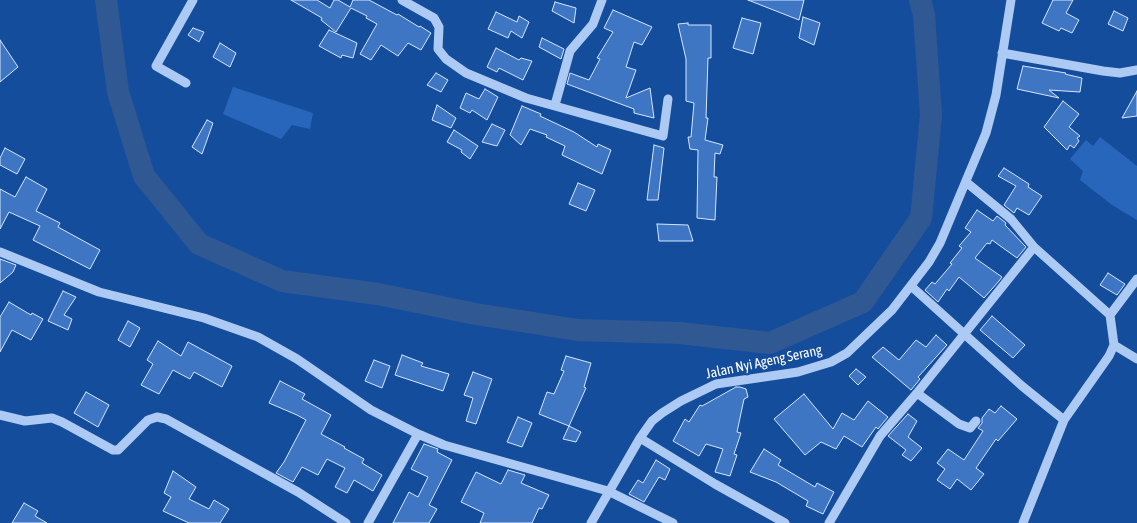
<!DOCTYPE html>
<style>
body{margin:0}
canvas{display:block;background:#154d9d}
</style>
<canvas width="1137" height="523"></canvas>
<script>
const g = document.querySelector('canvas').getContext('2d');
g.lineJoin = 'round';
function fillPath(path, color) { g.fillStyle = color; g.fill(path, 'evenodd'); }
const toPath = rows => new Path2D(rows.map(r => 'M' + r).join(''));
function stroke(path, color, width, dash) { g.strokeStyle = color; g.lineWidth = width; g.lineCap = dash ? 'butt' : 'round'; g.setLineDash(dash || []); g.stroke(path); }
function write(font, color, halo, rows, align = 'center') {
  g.font = font + ' "Asap Condensed",sans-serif'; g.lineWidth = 4.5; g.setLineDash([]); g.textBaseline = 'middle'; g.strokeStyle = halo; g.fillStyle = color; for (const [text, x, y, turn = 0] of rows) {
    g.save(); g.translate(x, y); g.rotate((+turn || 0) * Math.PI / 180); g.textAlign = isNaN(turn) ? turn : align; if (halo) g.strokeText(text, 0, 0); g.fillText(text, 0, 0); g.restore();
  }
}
const green = toPath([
 [233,87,313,113,310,129,292,125,281,139,223,114],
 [1100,137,1137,166,1137,220,1112,205,1080,180,1083,171,1070,159,1086,140,1093,146]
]);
const river = toPath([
 [106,0,118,92,144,176,199,244,282,281,378,294,476,314,578,330,679,333,770,343,863,302,921,218,931,115,924,15,920,0]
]);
const building = toPath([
 [291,0,317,0,330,8,334,0,338,0,350,7,353,0,369,0,397,15,398,14,419,27,420,26,431,33,421,50,408,43,398,56,381,45,371,60,360,54,377,24,366,18,367,16,351,8,336,32,321,20,322,18,291,0],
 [748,0,804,0,799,20,748,0],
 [1053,0,1073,0,1066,13,1079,20,1072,33,1061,28,1059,31,1042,23,1053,0],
 [555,2,576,8,574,23,552,11,555,2],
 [613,10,652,27,642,45,634,42,626,67,636,70,626,98,650,88,654,118,634,113,634,109,567,84,570,73,589,80,600,59,597,58,613,32,604,28,613,10],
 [1114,11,1128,18,1123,31,1108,24,1114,11],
 [496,12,517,22,519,16,529,22,522,38,511,31,508,38,488,29,496,12],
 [803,17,820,23,814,45,799,38,803,17],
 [742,18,761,23,753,54,733,48,742,18],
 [688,23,688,25,711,25,711,58,708,58,706,118,708,118,705,140,723,145,720,154,715,153,714,177,717,177,715,220,697,218,698,150,690,149,688,137,691,137,694,103,686,101,686,59,678,24,688,23],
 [193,28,204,32,199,42,188,35,193,28],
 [329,30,357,43,353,58,342,55,341,58,319,46,329,30],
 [542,38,564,49,561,59,539,47,542,38],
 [0,40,18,67,0,82,0,40],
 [220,43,236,53,230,67,213,57,220,43],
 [496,48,519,60,521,58,532,61,523,80,499,68,497,72,487,67,496,48],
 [1023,66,1066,73,1065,74,1082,78,1080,92,1049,90,1059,98,1017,89,1023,66],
 [436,73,448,80,441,92,427,85,436,73],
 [485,89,498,97,487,120,472,110,470,113,460,108,466,93,479,99,485,89],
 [1137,91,1137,116,1122,118,1137,91],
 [1063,101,1079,114,1069,127,1080,136,1077,138,1079,141,1074,148,1070,145,1067,150,1044,127,1063,101],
 [437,105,456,118,451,128,432,120,437,105],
 [522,106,541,114,540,116,574,132,597,147,598,144,611,150,602,174,562,155,565,146,546,137,547,135,530,129,521,145,510,135,522,106],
 [207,120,213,123,202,154,192,147,207,120],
 [492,124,505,130,497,146,482,142,492,124],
 [454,130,478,146,470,159,461,152,462,150,447,142,454,130],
 [654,145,664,148,658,200,647,200,654,145],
 [5,148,25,159,17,174,0,165,0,158,5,148],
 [1004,168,1029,184,1028,187,1042,196,1029,215,1017,208,1014,213,1004,205,1016,186,998,176,1004,168],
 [26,177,47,189,36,211,60,223,58,227,100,250,90,269,33,240,40,226,9,212,0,229,0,189,15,197,26,177],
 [578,183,595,190,586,211,569,204,578,183],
 [977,210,993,221,997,216,1006,223,1005,225,1026,247,1017,258,992,240,990,244,987,243,975,258,1002,277,999,281,984,298,959,277,949,291,947,289,938,302,925,290,932,282,935,284,952,264,950,263,962,248,959,246,971,232,965,228,977,210],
 [657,224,688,225,693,241,659,241,657,224],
 [0,259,16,265,13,272,0,283,0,259],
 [1108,273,1125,284,1117,295,1100,285,1108,273],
 [63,291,76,297,64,315,72,319,68,330,48,321,63,291],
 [9,302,31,315,32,313,43,319,31,340,12,330,0,352,0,317,9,302],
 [992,316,1025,345,1013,358,980,330,992,316],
 [128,321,140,328,130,347,118,340,128,321],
 [936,335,947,345,918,377,920,379,911,390,872,357,883,347,899,360,916,340,926,347,936,335],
 [158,341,181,356,188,342,232,366,222,387,194,372,190,379,173,370,159,394,141,385,153,364,147,360,158,341],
 [402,355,423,363,421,366,449,374,443,391,395,375,402,355],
 [566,356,591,363,584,387,586,388,569,426,539,414,547,392,554,394,564,371,561,370,566,356],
 [374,360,390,366,382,388,365,381,374,360],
 [856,369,866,377,858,385,849,376,856,369],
 [473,372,492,379,476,424,466,421,473,398,464,395,473,372],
 [280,381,305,394,302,399,331,415,321,434,345,447,344,448,364,459,362,463,382,475,373,491,354,480,347,493,335,487,345,468,327,459,318,475,302,467,293,482,276,473,284,462,306,420,297,415,269,403,280,381],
 [736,387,740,387,746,389,748,397,744,399,737,432,741,433,734,454,737,455,730,476,715,472,723,449,706,444,699,456,673,441,685,419,689,422,700,405,702,406,736,387],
 [86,392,109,405,98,427,74,413,86,392],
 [804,394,833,429,842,413,854,420,868,401,888,417,878,429,876,427,862,447,844,436,836,449,821,442,805,455,774,419,804,394],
 [1001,406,1017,419,998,441,996,439,976,468,984,474,971,490,957,479,950,489,937,480,945,469,937,463,948,449,964,460,983,431,978,428,982,423,982,418,989,409,995,413,1001,406],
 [908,414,917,421,908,437,922,448,911,461,902,455,906,450,888,436,908,414],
 [518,417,532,423,522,447,507,442,518,417],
 [569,426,581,432,576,442,563,439,569,426],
 [424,444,438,449,437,452,452,460,429,505,437,509,429,523,393,523,409,492,418,497,428,477,411,469,424,444],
 [764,449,781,460,778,465,815,487,817,483,834,492,823,514,806,506,808,501,776,482,750,472,764,449],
 [656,460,670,469,665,480,659,477,644,502,629,494,638,480,643,483,656,460],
 [508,470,525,475,521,483,549,495,542,509,539,508,532,523,480,523,484,513,461,502,476,472,501,484,508,470],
 [173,471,196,487,189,499,209,509,214,500,229,509,220,523,189,523,163,511,171,497,164,493,173,471],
 [24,503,38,511,35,516,47,523,12,523,24,503]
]);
const minor = toPath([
 [402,0,434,18,439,27,438,49,446,59,466,73,526,98,663,136,668,99],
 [1002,53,1103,71,1120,73,1137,70],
 [186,83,156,66,193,0],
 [555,105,570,51,593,24,602,0],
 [0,252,99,292,204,318,258,337,297,359,371,410,418,434,444,445,608,491,673,523],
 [911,286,1022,386,1064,420,1109,356,1114,345,1110,315,1034,247],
 [1110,315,1137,279],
 [1114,345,1137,359],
 [917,393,959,424,970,428,976,421],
 [0,415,25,421,52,418,62,422,113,450,118,450,148,420,157,417,166,419,298,492,346,523],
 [640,438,715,484,785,523],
 [368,523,418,434],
 [591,523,640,438,652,421,662,413,681,401,716,384,798,372,831,362,847,353,892,310,929,262,940,243,986,133,996,95,1011,0],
 [829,523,880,436,917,393,1034,247,1011,219,966,182],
 [1023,523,1064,420]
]);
const streetNames = [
 ["Jalan Nyi Ageng Serang",764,362,-12]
];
fillPath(green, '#2866bb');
stroke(river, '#305893', 22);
fillPath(building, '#3e76c4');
stroke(building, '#d4e6fd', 1);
stroke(minor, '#accaf3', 9);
write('14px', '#fff', '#154d9d', streetNames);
</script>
